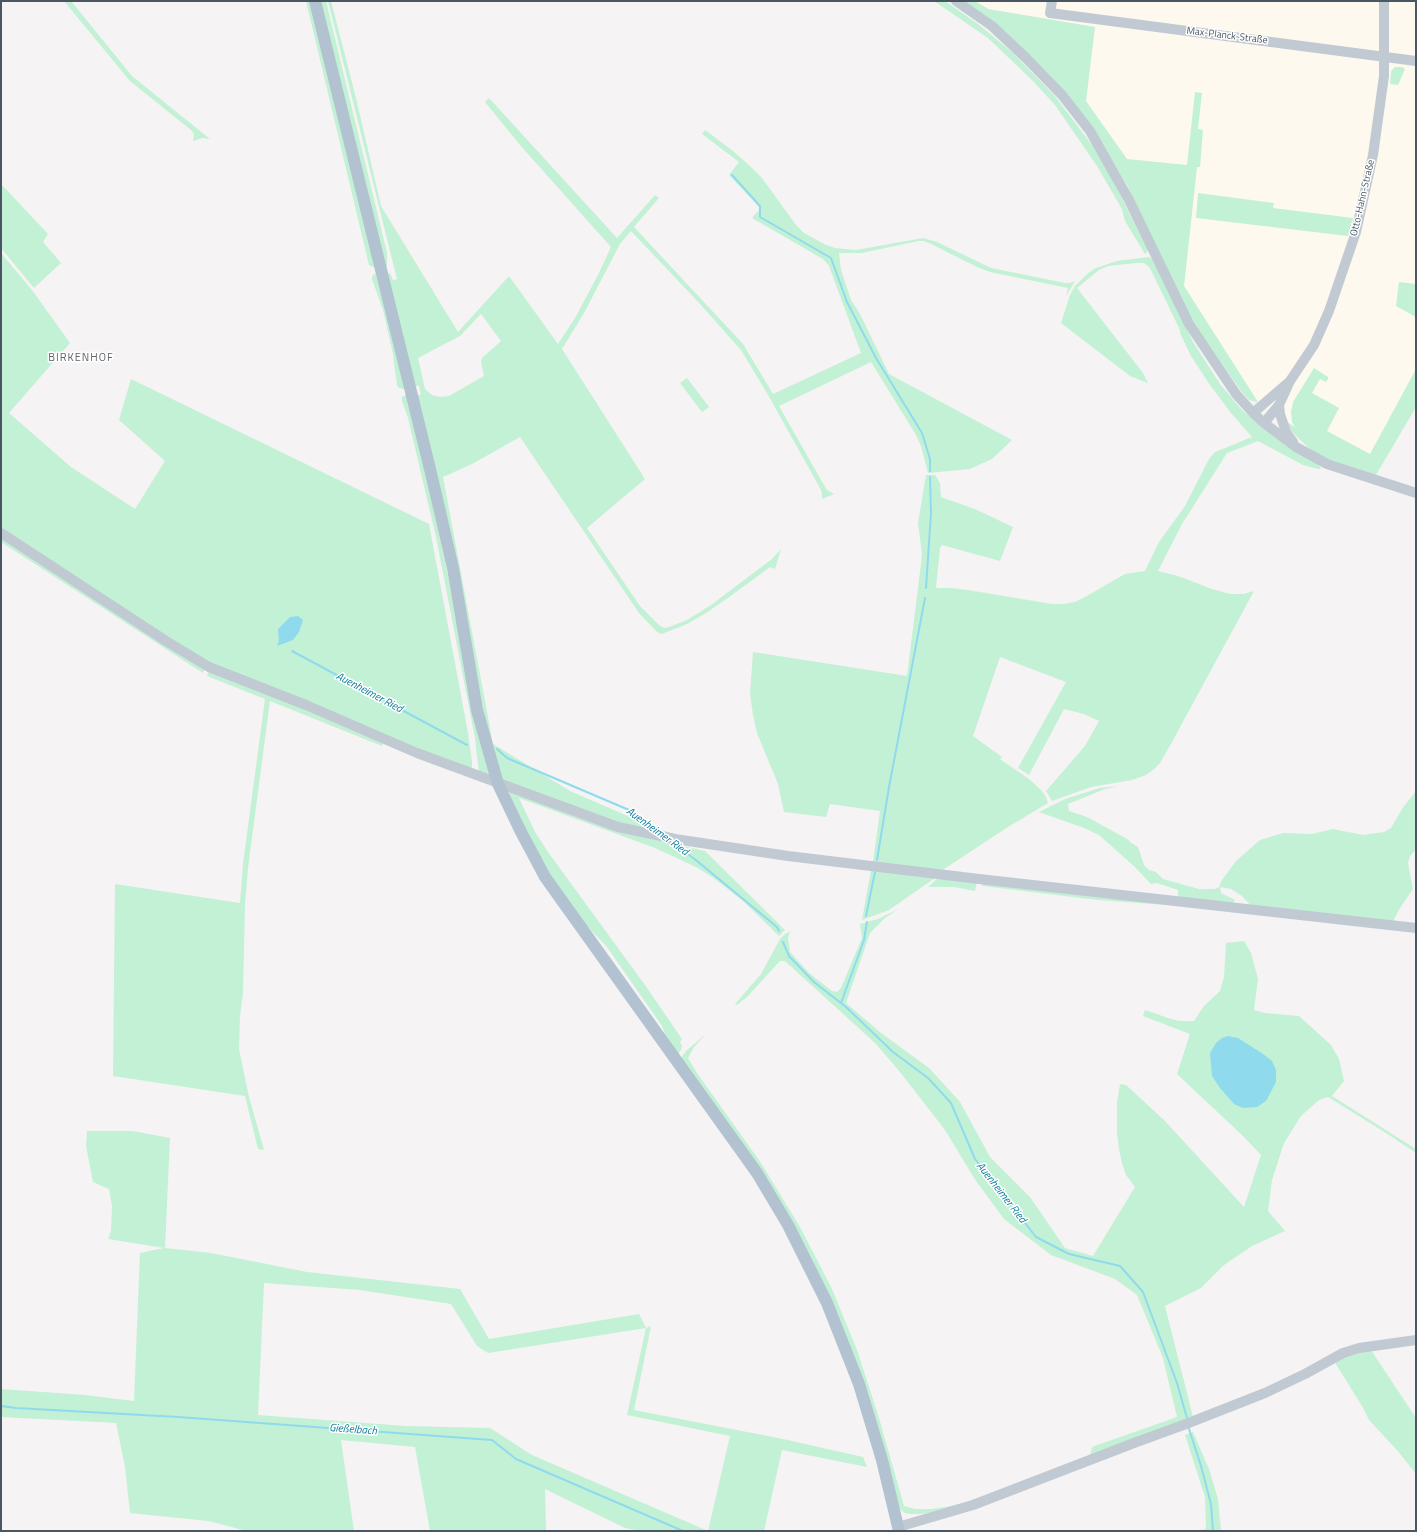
<!DOCTYPE html>
<meta charset="utf-8">
<style>
body{margin:0}
#map{position:relative;width:1417px;height:1532px;overflow:hidden;background:#f5f3f3;font-family:"Titillium Web",sans-serif}
canvas{display:block}
.frame{position:absolute;inset:0;border:2px solid #4a5661;pointer-events:none}
</style>
<div id="map">
<canvas width="1417" height="1532"></canvas>
<div class="frame"></div>
</div>
<script>
const g = document.querySelector('canvas').getContext('2d');
g.lineJoin = 'round';
function fillPath(path, color) { g.fillStyle = color; g.fill(path, 'evenodd'); }
const toPath = rows => new Path2D(rows.map(r => 'M' + r).join(''));
function stroke(path, color, width, dash) { g.strokeStyle = color; g.lineWidth = width; g.lineCap = dash ? 'butt' : 'round'; g.setLineDash(dash || []); g.stroke(path); }
function write(font, color, halo, rows, align = 'center') {
  g.font = font + ' "Titillium Web",sans-serif'; g.lineWidth = 3; g.setLineDash([]); g.textBaseline = 'middle'; g.strokeStyle = halo; g.fillStyle = color; for (const [text, x, y, turn = 0] of rows) {
    g.save(); g.translate(x, y); g.rotate((+turn || 0) * Math.PI / 180); g.textAlign = isNaN(turn) ? turn : align; if (halo) g.strokeText(text, 0, 0); g.fillText(text, 0, 0); g.restore();
  }
}
const commercial = toPath([
 [975,1,1416,1,1416,284,1399,282,1396,306,1416,317,1416,369,1365,465,1321,444,1258,402,1184,286,1197,167,1127,159,1086,101,1095,27,988,9]
]);
const green = toPath([
 [64,1,71,1,132,76,210,139,202,138,193,141,194,134,191,130,130,81],
 [306,1,312,1,375,266,373,267,369,265],
 [320,1,326,1,387,253,387,266,385,266],
 [328,1,331,1,356,98,381,206,458,332,509,276,558,344,575,318,598,275,611,247,520,145,485,102,489,98,617,238,655,195,659,198,634,227,743,344,773,394,861,353,829,266,823,259,752,218,759,210,759,207,729,175,739,162,702,134,705,130,733,151,751,167,762,178,796,225,804,233,824,244,835,248,856,250,923,238,937,242,991,268,1065,283,1070,283,1075,281,1066,296,1068,288,990,272,977,267,929,243,924,241,918,241,862,253,839,253,841,270,851,300,860,314,889,374,1012,440,992,459,970,469,928,473,921,446,916,435,871,362,779,406,821,480,827,490,834,494,822,499,822,493,820,488,767,393,741,350,701,305,631,231,620,244,584,313,562,349,645,479,587,528,640,606,659,625,664,628,669,627,687,620,711,605,772,559,781,549,775,569,770,567,732,595,706,613,687,624,662,634,657,632,639,613,520,437,472,464,443,477,493,744,570,791,658,829,681,836,601,820,502,783,491,748,417,396,421,394,419,386,414,386,387,274,390,273,393,280,397,279],
 [481,314,501,341,482,358,481,362,484,376,449,396,440,397,432,395,425,389,418,358,460,336],
 [934,1,945,1,978,24,1013,53,1054,95,1092,145,1110,175,1148,250,1147,252,1145,254,1125,221,1122,209,1097,166,1055,105,1033,81,988,38],
 [961,1,975,1,988,9,1095,27,1086,101,1127,159,1187,165,1195,92,1202,93,1198,129,1203,130,1200,167,1197,167,1184,286,1258,402,1249,400,1241,391,1196,327,1179,295,1127,185,1086,119],
 [1395,67,1402,67,1405,69,1398,85,1390,84,1391,71],
 [1,184,48,234,43,242,61,263,34,288,1,248],
 [1198,193,1274,203,1273,208,1353,218,1348,236,1196,218],
 [1,253,32,290,70,343,9,413,71,467,135,509,165,461,119,420,131,379,429,524,468,733,472,761,472,767,469,769,228,672,197,656,1,530],
 [1149,257,1153,259,1193,342,1220,384,1242,410,1259,425,1291,449,1318,463,1321,469,1318,469,1303,465,1258,441,1227,453,1182,524,1158,571,1178,576,1212,589,1230,594,1244,594,1254,591,1172,742,1160,763,1154,769,1146,775,1132,780,1091,787,1052,801,1046,791,1085,746,1099,721,1084,714,1064,709,1029,775,1018,768,1066,682,1000,657,973,736,1002,757,1000,759,1029,779,1042,791,1046,797,1048,803,1008,827,941,871,873,862,880,811,830,804,826,817,784,812,778,784,757,733,753,715,750,694,753,652,907,676,921,564,922,554,918,523,926,475,935,475,940,483,941,497,977,510,1013,527,1000,561,942,545,940,548,936,588,951,588,968,590,1052,604,1064,604,1075,602,1085,597,1125,574,1145,571,1159,542,1185,506,1209,459,1215,452,1252,437,1231,413,1210,385,1191,356,1180,333,1180,330,1150,268,1144,263,1136,263,1108,266,1099,270,1077,288,1143,373,1148,383,1130,376,1061,323,1070,295,1075,286,1087,274,1096,268,1117,261],
 [374,274,376,274,405,387,404,389,399,388,397,385,393,354,383,310,372,279,372,276],
 [1399,282,1416,284,1416,317,1396,306],
 [1314,368,1328,377,1328,379,1326,382,1320,379,1312,393,1339,408,1327,431,1370,454,1416,369,1416,407,1376,475,1330,460,1313,452,1294,434,1284,420,1295,427,1292,422,1291,412,1293,402],
 [687,378,709,407,702,412,680,383],
 [406,395,408,397,446,565,466,671,489,774,486,775,479,772,478,765,475,738,436,537,408,418,402,401,402,397],
 [1,538,205,669,203,673,1,542],
 [209,671,253,687,383,742,382,746,270,701,248,868,245,904,243,993,240,1016,239,1049,249,1097,264,1150,258,1149,245,1096,113,1076,115,884,240,903,243,864,265,699,207,676],
 [1119,786,1105,789,1068,804,1069,811,1087,817,1129,840,1130,842,1138,847,1144,865,1149,870,1156,872,1163,879,1199,889,1215,889,1219,887,1222,880,1236,861,1260,840,1283,833,1312,834,1333,829,1363,835,1384,832,1391,828,1402,809,1416,791,1416,849,1410,856,1408,863,1413,889,1400,908,1392,923,1253,908,1242,896,1231,889,1220,887,1221,893,1235,900,1231,906,1178,898,1178,890,1157,883,1151,884,1135,867,1099,835,1084,828,1039,812,1065,799,1100,788],
 [509,792,620,831,656,840,705,851,785,930,779,936,743,901,715,879,698,868,655,848,519,798,535,832,548,852,645,985,682,1039,680,1042,682,1046,681,1050,679,1053,677,1053,667,1040,662,1026,607,947,584,923,545,868,507,796],
 [871,870,935,878,889,910,862,920],
 [939,877,977,881,975,891,954,887,928,887],
 [983,882,1167,905,1098,900,982,886],
 [898,909,885,918,870,933,846,1003,881,1033,929,1068,960,1102,990,1157,1030,1197,1065,1248,1093,1256,1135,1187,1126,1175,1122,1163,1119,1149,1117,1133,1117,1103,1120,1084,1126,1085,1164,1120,1244,1207,1261,1155,1243,1136,1177,1074,1190,1034,1143,1016,1145,1010,1171,1019,1180,1021,1194,1021,1204,1006,1220,991,1224,977,1226,943,1244,941,1251,953,1258,979,1254,1010,1265,1013,1299,1016,1331,1045,1339,1059,1344,1081,1332,1096,1416,1149,1416,1153,1386,1133,1328,1097,1319,1100,1301,1116,1284,1143,1272,1180,1268,1211,1285,1231,1252,1246,1224,1265,1201,1288,1165,1306,1193,1417,1090,1456,1092,1447,1177,1417,1163,1358,1137,1295,1115,1279,1051,1255,1004,1219,976,1181,945,1130,900,1072,876,1044,785,961,780,961,747,997,737,1005,735,1004,761,974,780,939,785,934,796,929,790,932,788,938,790,952,809,973,832,991,837,992,841,988,862,938,860,924,878,919],
 [706,1034,694,1047,688,1058,697,1073,761,1163,800,1227,832,1289,857,1350,879,1418,904,1506,915,1509,931,1509,946,1507,963,1503,1006,1489,964,1504,937,1512,920,1514,911,1514,905,1513,900,1509,835,1312,681,1058,686,1051],
 [87,1131,133,1131,170,1138,165,1248,211,1253,307,1272,460,1289,489,1339,639,1314,646,1328,651,1326,634,1410,783,1439,863,1457,867,1467,782,1450,764,1531,640,1531,625,1528,545,1489,546,1531,430,1531,415,1447,341,1440,354,1531,247,1531,208,1521,130,1513,125,1467,116,1423,1,1417,1,1389,85,1395,134,1401,140,1253,164,1248,108,1239,111,1231,112,1206,109,1189,93,1182,86,1146],
 [264,1283,360,1290,451,1304,477,1346,488,1353,646,1328,627,1415,730,1436,708,1531,532,1455,490,1428,406,1426,258,1415],
 [1371,1350,1416,1418,1416,1474,1397,1450,1369,1420,1362,1406,1334,1361,1353,1353],
 [1193,1432,1209,1469,1218,1499,1221,1531,1195,1531,1206,1529,1205,1497,1185,1435]
]);
const water = toPath([
 [298,616,303,620,299,632,293,640,277,646,279,641,278,629,290,617],
 [1228,1036,1238,1038,1263,1054,1272,1061,1276,1070,1276,1082,1266,1101,1257,1107,1243,1108,1234,1104,1220,1088,1212,1076,1210,1053,1216,1043,1222,1038]
]);
const stream = toPath([
 [732,175,760,206,760,217,831,258,847,302,876,358,922,433,930,459,930,471],
 [926,588,931,513,930,477],
 [292,651,467,745],
 [497,749,507,758,629,810,657,831],
 [673,843,697,861,777,927,779,931],
 [877,860,889,787,925,598],
 [866,916,875,872],
 [783,942,789,956,814,982,846,1007,893,1052,928,1078,951,1103,975,1159,1036,1237,1069,1254,1120,1266,1143,1292,1177,1383,1187,1418],
 [841,1003,864,940,867,922],
 [1,1406,16,1408,178,1417,492,1440,516,1459,683,1531],
 [1189,1429,1201,1466,1211,1504,1213,1531]
]);
const minor = toPath([
 [956,1,992,26,1026,58,1062,95,1090,131,1129,200,1189,324,1236,394,1253,413,1264,423,1296,447,1327,464,1416,493],
 [1052,1,1050,13,1416,61],
 [1279,405,1280,414,1286,432,1293,442],
 [1253,413,1289,382],
 [1264,423,1279,405,1290,381,1314,345,1329,311,1356,232,1373,155,1384,76,1384,1],
 [1,533,166,641,209,667,306,705,417,753,618,827,675,839,788,856,979,879,1416,928],
 [898,1527,973,1505,1134,1443,1186,1424,1265,1393,1305,1374,1343,1353,1359,1348,1416,1340]
]);
const major = toPath([
 [315,1,430,469,453,568,477,710,498,784,520,830,545,877,757,1173,788,1225,827,1303,859,1384,882,1460,899,1531]
]);
const streetNames = [
 ["Max-Planck-Straße",1227,36,7],
 ["Otto-Hahn-Straße",1363,198,-77]
];
const neighbourhoodNames = [
 ["BIRKENHOF",81,358]
];
const waterNames = [
 ["Auenheimer Ried",369,693,28],
 ["Auenheimer Ried",657,832,36],
 ["Auenheimer Ried",1001,1193,52],
 ["Gießelbach",353,1430,4]
];
fillPath(commercial, '#fdf9ef');
fillPath(green, '#c3f1d5');
fillPath(water, '#90daee');
stroke(stream, '#90daee', 2);
stroke(minor, '#c1cad2', 10);
stroke(major, '#b3c2d1', 12);
write('10px', '#4a5661', '#fff', streetNames);
g.letterSpacing = '1px';
write('11px', '#5f6368', '#fff', neighbourhoodNames);
g.letterSpacing = '0px';
write('italic 11px', '#0c7c9b', '#fff', waterNames);
</script>
